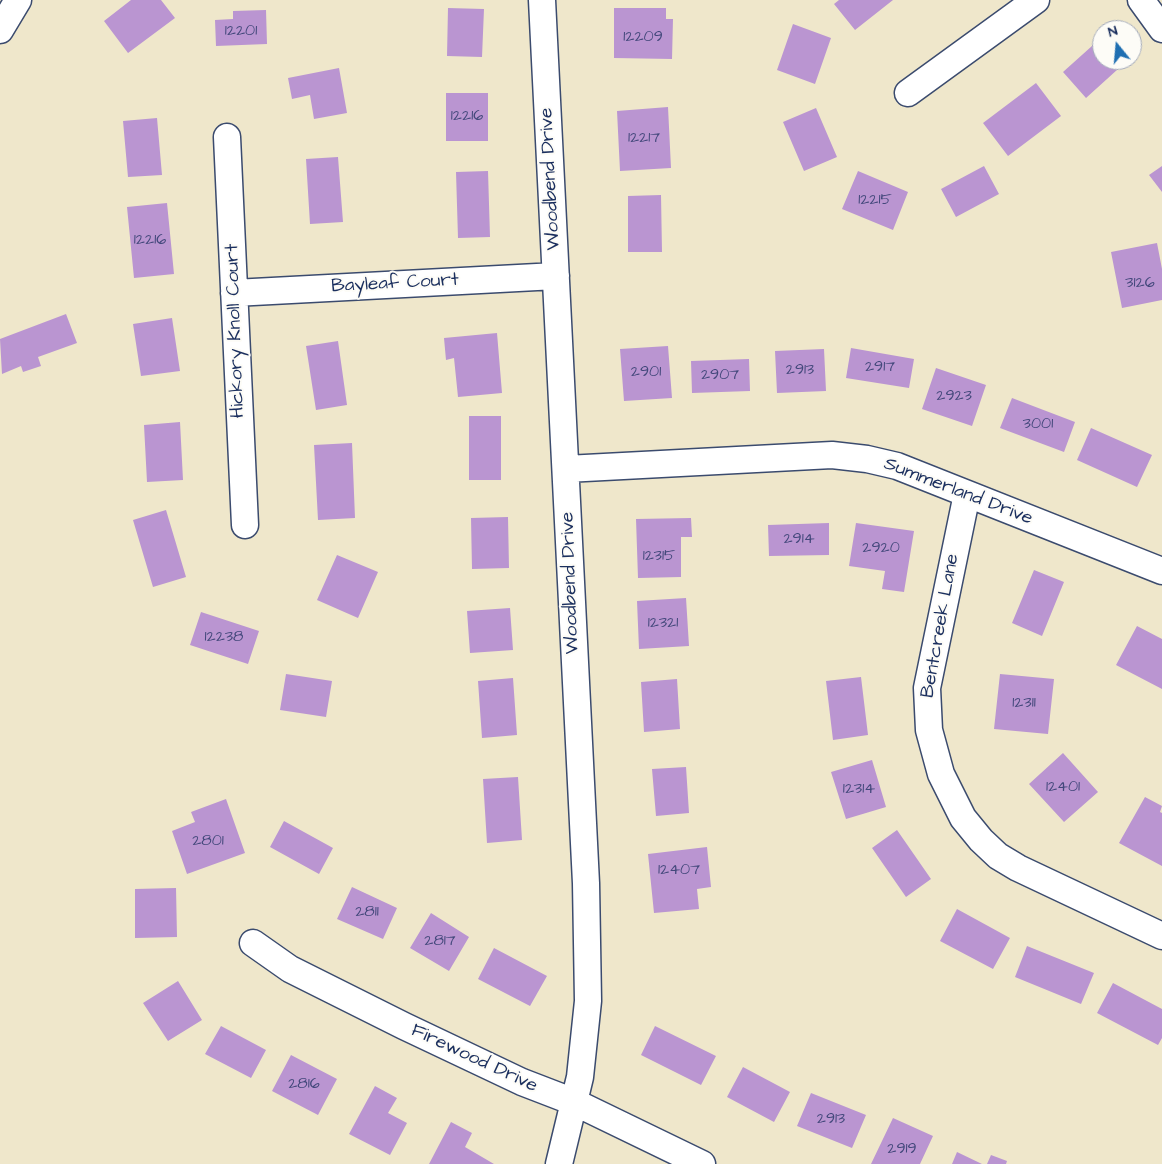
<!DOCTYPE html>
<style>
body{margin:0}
#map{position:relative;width:1162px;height:1164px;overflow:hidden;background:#efe7cb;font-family:"Architects Daughter",sans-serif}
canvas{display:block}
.north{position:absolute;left:1092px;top:20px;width:50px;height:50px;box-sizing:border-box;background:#fdfcf7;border:1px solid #a3aaba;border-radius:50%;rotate:343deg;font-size:14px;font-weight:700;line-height:20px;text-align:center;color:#1b2f5e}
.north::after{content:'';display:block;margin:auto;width:18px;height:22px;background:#1f6fb2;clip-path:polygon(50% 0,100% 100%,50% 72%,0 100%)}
</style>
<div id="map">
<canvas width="1162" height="1164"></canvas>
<div class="north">N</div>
</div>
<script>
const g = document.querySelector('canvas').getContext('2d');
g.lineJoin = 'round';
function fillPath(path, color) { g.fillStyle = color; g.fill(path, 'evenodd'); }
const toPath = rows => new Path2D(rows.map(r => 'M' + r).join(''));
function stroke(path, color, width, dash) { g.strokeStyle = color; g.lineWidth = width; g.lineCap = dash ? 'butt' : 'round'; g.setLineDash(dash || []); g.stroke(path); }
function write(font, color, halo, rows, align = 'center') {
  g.font = font + ' "Architects Daughter",sans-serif'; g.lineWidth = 4; g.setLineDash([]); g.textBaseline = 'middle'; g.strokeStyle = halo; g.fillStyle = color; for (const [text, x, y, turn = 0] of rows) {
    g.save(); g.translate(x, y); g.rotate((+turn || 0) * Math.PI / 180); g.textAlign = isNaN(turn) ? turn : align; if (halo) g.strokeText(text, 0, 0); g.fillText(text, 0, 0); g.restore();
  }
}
const building = toPath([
 [131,0,161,0,175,18,128,53,104,21],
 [839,0,893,0,855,30,834,4],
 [448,8,484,9,482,57,447,56],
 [614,8,666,8,666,19,673,19,672,59,614,58],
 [266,10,267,44,216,46,215,20,233,19,233,11],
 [793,24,831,38,815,84,777,70],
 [1102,37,1102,60,1128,60,1086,98,1063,72],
 [339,68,347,113,314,119,310,95,292,99,288,78],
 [1036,83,1061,116,1008,156,983,123],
 [446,93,488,93,488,141,446,141],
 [668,107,671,168,620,171,617,111],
 [816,108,837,157,804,171,783,122],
 [157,118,162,175,128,177,123,121],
 [338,157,343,222,310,224,306,159],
 [984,166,999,194,956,217,941,189],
 [1162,166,1162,192,1149,175],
 [488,171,490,237,458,238,456,172],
 [858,171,908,192,893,230,842,209],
 [661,195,662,252,628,252,628,196],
 [167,203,174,274,134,278,127,207],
 [1157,243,1162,269,1162,300,1122,308,1111,252],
 [66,314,77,343,38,357,41,366,23,372,21,366,2,374,0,339],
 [172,318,180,371,141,376,133,324],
 [497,333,502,393,458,397,454,358,446,360,444,338],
 [338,341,347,405,316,410,306,346],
 [668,346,672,398,624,401,620,349],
 [851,348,914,359,909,388,846,378],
 [824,349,826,391,777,393,775,351],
 [749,359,750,391,692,393,691,361],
 [936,368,986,385,972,426,922,409],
 [1012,398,1075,422,1064,452,1000,428],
 [469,416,501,416,501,480,469,480],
 [180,422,183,480,147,482,144,425],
 [1091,428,1152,455,1137,487,1077,460],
 [352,443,355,518,318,520,314,445],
 [166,510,186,577,153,587,133,520],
 [508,517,509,568,472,569,471,518],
 [691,518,692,537,681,537,681,577,638,578,636,519],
 [829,523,829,555,769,556,768,525],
 [856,523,914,531,904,592,882,589,885,571,849,566],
 [337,555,378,572,358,618,317,600],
 [1034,570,1064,582,1042,636,1012,623],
 [686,598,689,646,639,649,637,601],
 [510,608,513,650,470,653,467,611],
 [201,612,259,631,248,664,190,645],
 [1137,626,1162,639,1162,689,1116,665],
 [286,674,332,681,326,717,280,710],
 [1000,674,1054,679,1048,734,994,729],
 [861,677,868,735,833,740,826,681],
 [513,678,517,735,482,738,478,681],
 [677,679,680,729,644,732,641,682],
 [1063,753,1098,792,1064,822,1029,784],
 [872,760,886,807,846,819,831,772],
 [686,767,689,813,656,816,652,769],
 [518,777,522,840,487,843,483,779],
 [1145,797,1162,806,1160,812,1162,813,1162,866,1119,843],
 [226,799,245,853,187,874,172,831,195,822,191,812],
 [284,821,333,848,319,874,270,847],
 [897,830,931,879,906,897,872,848],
 [707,847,711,887,697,889,699,909,654,913,648,854],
 [352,887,397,908,383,939,337,919],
 [176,888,177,937,135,938,135,889],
 [957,909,1010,938,993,969,940,941],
 [431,913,469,937,449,971,410,948],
 [1027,946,1094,973,1081,1004,1015,977],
 [494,948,547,976,530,1006,478,979],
 [178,981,202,1020,168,1041,143,1003],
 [1113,983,1162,1009,1162,1038,1158,1045,1097,1013],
 [221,1026,266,1050,251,1078,205,1054],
 [655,1026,716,1056,701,1085,641,1055],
 [291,1055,337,1079,318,1115,272,1091],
 [743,1067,790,1092,774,1122,727,1097],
 [375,1086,397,1098,388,1113,407,1123,390,1155,349,1134],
 [811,1093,866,1115,852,1148,797,1126],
 [893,1118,933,1136,920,1164,871,1164],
 [451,1122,472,1133,465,1147,494,1164,429,1164],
 [957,1152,982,1164,952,1164],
 [991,1155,1007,1161,1006,1164,987,1164]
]);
const minor = toPath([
 [542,0,586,883,588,1001,580,1077,559,1164],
 [1141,0,1162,29],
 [0,30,18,0],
 [908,93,1036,0],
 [227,137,245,525],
 [234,293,556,276],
 [566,469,832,455,867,459,897,466,1162,571],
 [967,494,927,688,929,730,941,774,963,818,981,840,998,856,1018,868,1162,936],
 [253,943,290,969,404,1026,522,1082,574,1102,702,1164]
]);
const numberNames = [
 ["12201",241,32],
 ["12209",643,38],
 ["12216",467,117],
 ["12217",644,139],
 ["12215",875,201],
 ["12216",150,241],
 ["3126",1140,284],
 ["2917",880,368],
 ["2913",800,371],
 ["2901",646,373],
 ["2907",720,376],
 ["2923",954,397],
 ["3001",1038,425],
 ["2914",799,540],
 ["2920",881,549],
 ["12315",659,557],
 ["12321",663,624],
 ["12238",224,638],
 ["12311",1024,704],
 ["12401",1063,788],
 ["12314",859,790],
 ["2801",208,842],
 ["12407",679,871],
 ["2811",367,913],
 ["2817",440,942],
 ["2816",304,1085],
 ["2913",831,1120],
 ["2919",902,1150]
];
const streetNames = [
 ["Woodbend Drive",551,179,-93],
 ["Bayleaf Court",395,284,-3],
 ["Hickory Knoll Court",236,331,-92],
 ["Summerland Drive",958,492,21],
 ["Woodbend Drive",571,583,-92],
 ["Bentcreek Lane",941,626,-80],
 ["Firewood Drive",474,1059,25]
];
fillPath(building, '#ba95d1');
stroke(minor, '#3b4b6e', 29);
stroke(minor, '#fff', 26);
write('16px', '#43487b', null, numberNames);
write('19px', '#1b2f5e', '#fdfcf7', streetNames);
</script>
